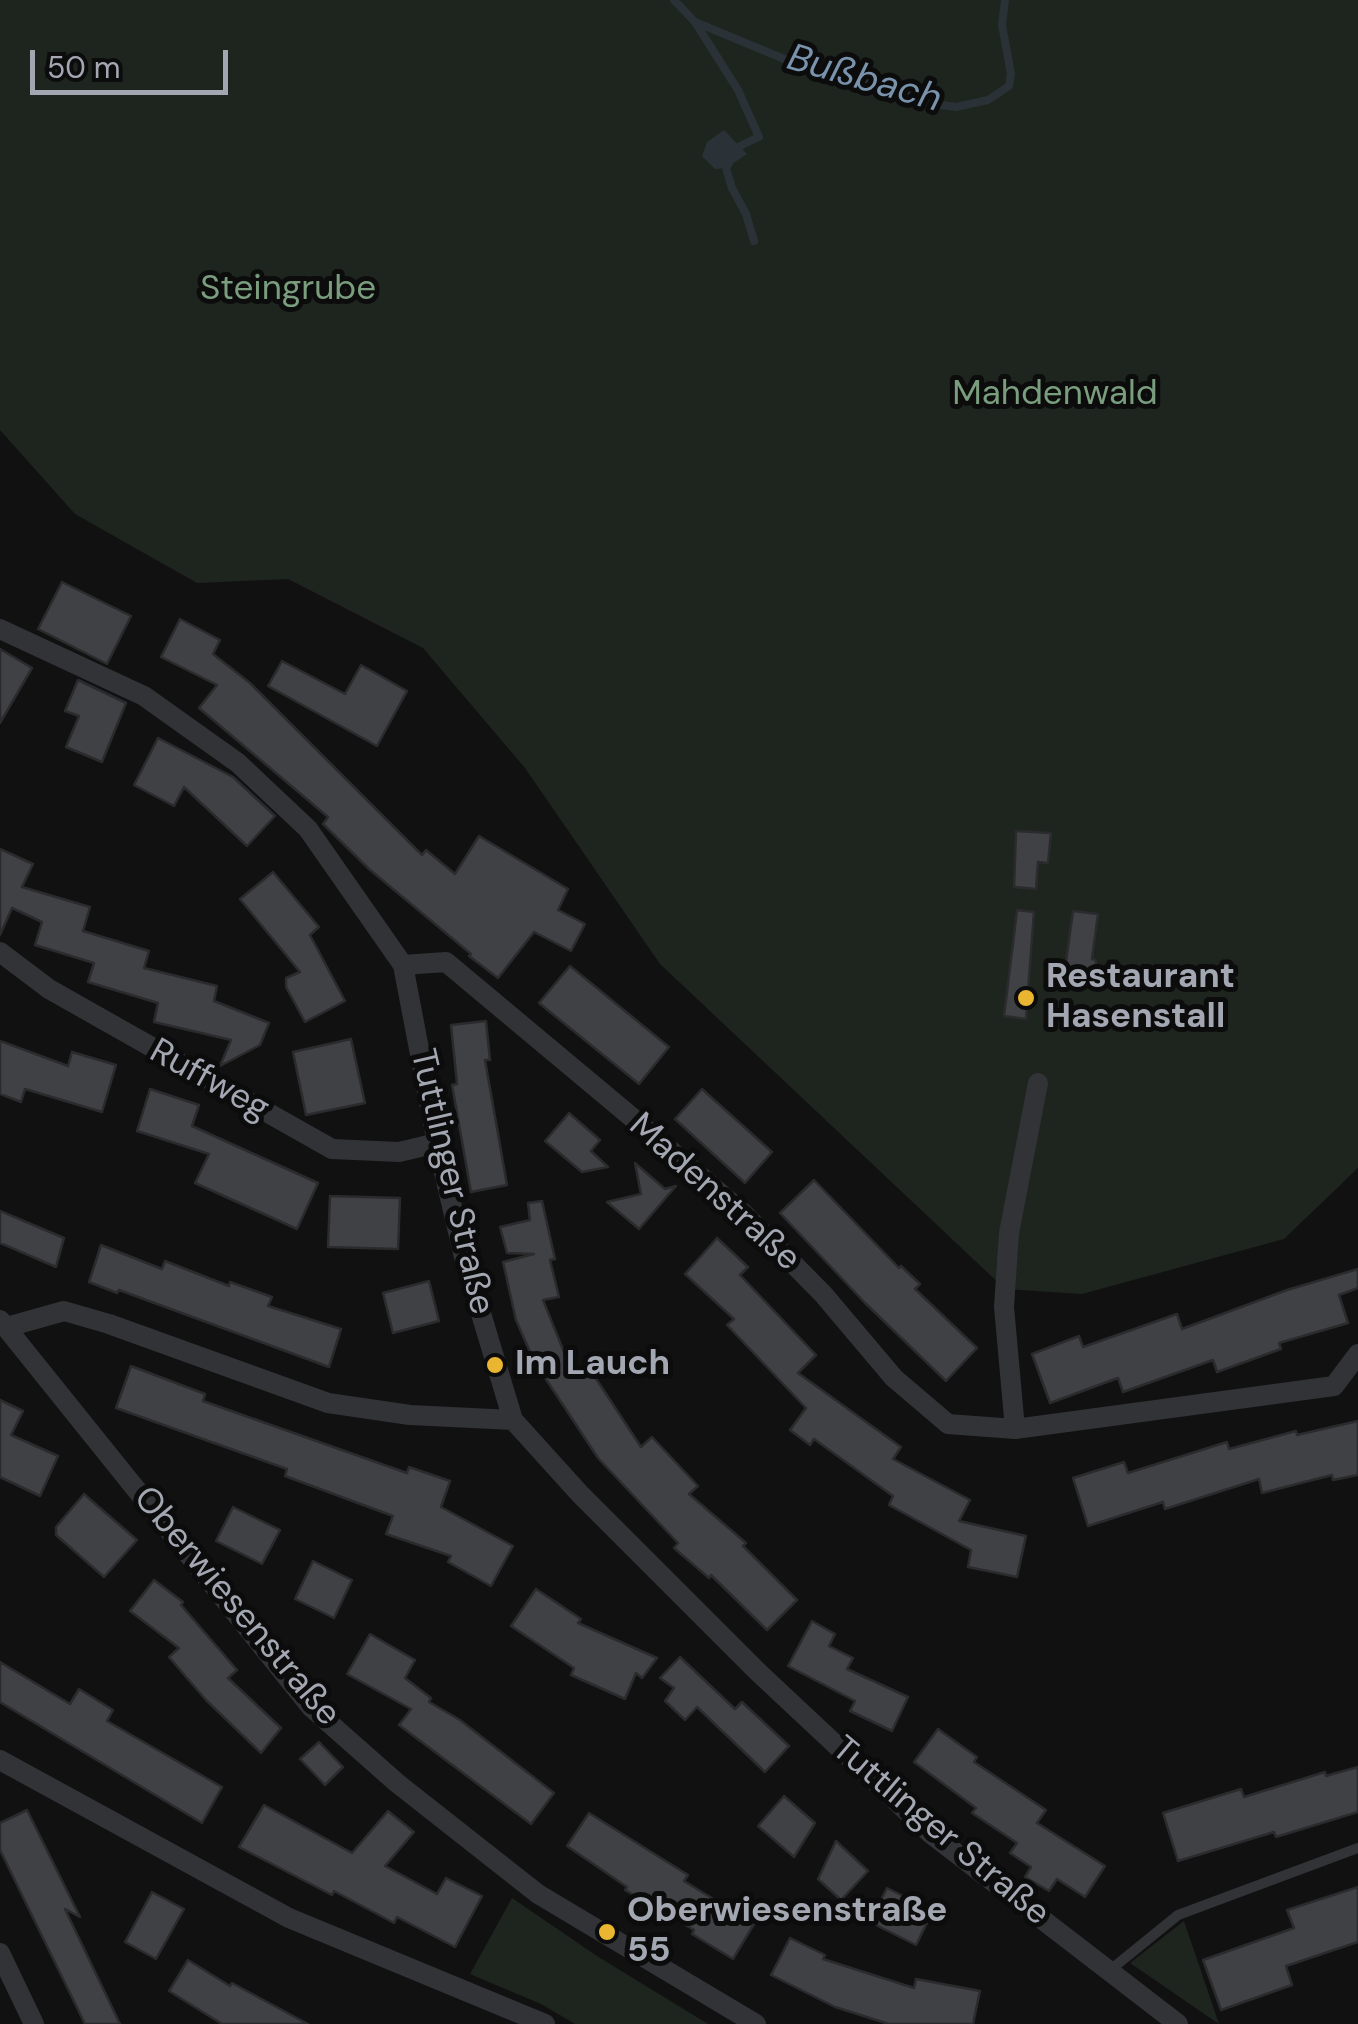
<!DOCTYPE html>
<meta charset="utf-8">
<style>
body{margin:0}
#map{position:relative;width:1358px;height:2024px;overflow:hidden;background:#111112;font-family:"DM Sans",sans-serif}
canvas{display:block}
.scale{position:absolute;left:30px;top:50px;width:198px;height:45px;box-sizing:border-box;border:5px solid #a3a7b2;border-top:0;padding-left:12px;font-size:30px;line-height:35px;white-space:nowrap;color:#a3a7b2;-webkit-text-stroke:8px #0c0c0d;paint-order:stroke}
</style>
<div id="map">
<canvas width="1358" height="2024"></canvas>
<div class="scale">50 m</div>
</div>
<script>
const g = document.querySelector('canvas').getContext('2d');
g.lineJoin = 'round';
function fillPath(path, color) { g.fillStyle = color; g.fill(path, 'evenodd'); }
const toPath = rows => new Path2D(rows.map(r => 'M' + r).join(''));
function stroke(path, color, width, dash) { g.strokeStyle = color; g.lineWidth = width; g.lineCap = dash ? 'butt' : 'round'; g.setLineDash(dash || []); g.stroke(path); }
function write(font, color, halo, rows, align = 'center') {
  g.font = font + ' "DM Sans",sans-serif'; g.lineWidth = 10; g.setLineDash([]); g.textBaseline = 'middle'; g.strokeStyle = halo; g.fillStyle = color; for (const [text, x, y, turn = 0] of rows) {
    g.save(); g.translate(x, y); g.rotate((+turn || 0) * Math.PI / 180); g.textAlign = isNaN(turn) ? turn : align; if (halo) g.strokeText(text, 0, 0); g.fillText(text, 0, 0); g.restore();
  }
}
const green = toPath([
 [0,0,1358,0,1358,1168,1284,1239,1082,1294,1005,1289,660,964,525,768,423,648,288,579,197,583,75,514,0,430],
 [512,1898,597,1956,708,2024,575,2024,541,2004,470,1974],
 [1184,1921,1219,2024,1130,1963]
]);
const water = toPath([
 [724,130,747,154,726,168,715,169,702,156,707,142]
]);
const stream = toPath([
 [674,0,695,22,738,90,759,137,740,146,737,151],
 [695,22,823,75,908,89,927,103,956,107,988,100,1009,86,1011,74,1002,25,1005,0],
 [729,163,726,168,732,188,746,214,754,241]
]);
const building = toPath([
 [62,582,131,616,107,664,38,629,62,582],
 [180,619,220,640,213,654,250,683,422,855,426,850,455,874,479,836,568,889,558,910,585,924,571,951,534,932,498,978,469,956,471,954,369,869,323,824,328,817,199,708,217,685,161,657,180,619],
 [0,649,32,668,0,723,0,649],
 [282,661,345,694,361,665,407,691,377,746,268,686,282,661],
 [78,680,126,703,102,762,66,747,79,716,65,711,78,680],
 [158,738,233,777,275,816,247,846,184,787,174,806,134,785,158,738],
 [1016,831,1051,833,1048,863,1038,862,1036,889,1014,887,1016,831],
 [0,849,33,864,22,887,90,907,83,931,149,951,144,968,217,986,214,1001,269,1023,260,1045,220,1066,231,1040,154,1022,158,1003,88,982,94,963,35,945,42,922,12,908,0,935,0,849],
 [273,872,319,927,310,935,345,1001,305,1022,286,987,286,978,300,972,240,899,273,872],
 [1017,910,1034,912,1026,1019,1004,1016,1017,910],
 [1073,911,1098,914,1092,959,1096,960,1094,987,1063,983,1073,911],
 [570,966,669,1047,639,1084,539,1003,570,966],
 [486,1021,490,1060,485,1060,507,1185,471,1192,452,1085,457,1084,451,1025,486,1021],
 [351,1039,365,1103,306,1115,293,1052,351,1039],
 [0,1041,68,1066,72,1052,116,1065,102,1112,25,1089,21,1102,0,1094,0,1041],
 [150,1089,199,1105,192,1126,318,1183,297,1229,195,1183,209,1154,137,1131,150,1089],
 [702,1089,772,1152,745,1183,675,1119,702,1089],
 [569,1113,600,1140,591,1151,608,1167,582,1172,545,1141,569,1113],
 [635,1163,665,1189,676,1186,639,1229,607,1202,641,1194,635,1163],
 [814,1180,899,1268,901,1266,920,1284,915,1289,977,1348,946,1381,865,1303,780,1213,814,1180],
 [330,1196,400,1198,398,1249,328,1247,330,1196],
 [542,1201,555,1259,550,1260,559,1297,543,1300,574,1377,589,1368,641,1447,652,1437,698,1486,689,1494,746,1543,743,1546,797,1600,767,1630,711,1575,709,1578,674,1548,678,1543,598,1458,534,1361,516,1320,503,1262,534,1254,507,1253,500,1227,530,1220,528,1203,542,1201],
 [0,1211,64,1238,56,1267,0,1243,0,1211],
 [717,1238,748,1267,740,1275,816,1355,798,1373,901,1447,893,1459,970,1500,959,1521,1026,1536,1017,1577,968,1567,971,1550,889,1505,893,1496,814,1439,810,1445,790,1430,806,1408,727,1325,734,1319,685,1274,717,1238],
 [101,1245,162,1269,165,1261,229,1286,230,1282,272,1297,268,1306,341,1329,329,1367,119,1290,117,1293,89,1282,101,1245],
 [1358,1269,1358,1288,1339,1295,1348,1323,1279,1343,1281,1349,1217,1372,1213,1360,1123,1392,1118,1378,1050,1403,1032,1354,1079,1336,1083,1347,1177,1314,1182,1329,1287,1290,1358,1269],
 [429,1281,439,1321,393,1333,383,1293,429,1281],
 [131,1366,205,1394,203,1401,407,1473,409,1467,450,1481,441,1507,513,1546,491,1586,448,1562,451,1556,386,1534,393,1516,285,1476,287,1469,116,1408,131,1366],
 [0,1400,23,1411,11,1435,58,1456,40,1496,0,1477,0,1400],
 [1358,1421,1358,1475,1333,1480,1332,1475,1262,1493,1259,1479,1165,1509,1163,1502,1088,1526,1073,1478,1124,1462,1128,1473,1227,1442,1229,1449,1296,1431,1297,1435,1358,1421],
 [84,1494,137,1540,104,1577,56,1535,56,1527,84,1494],
 [233,1507,280,1530,262,1564,216,1541,233,1507],
 [313,1561,352,1580,334,1618,295,1599,313,1561],
 [154,1580,183,1602,181,1605,237,1670,228,1678,281,1728,261,1753,206,1700,169,1657,179,1648,130,1611,154,1580],
 [536,1589,581,1619,578,1623,657,1658,642,1678,636,1673,625,1699,571,1675,574,1668,511,1626,536,1589],
 [812,1621,835,1634,829,1646,853,1658,847,1669,908,1697,892,1731,850,1711,855,1701,788,1666,812,1621],
 [370,1634,415,1660,405,1678,431,1698,429,1702,460,1720,554,1793,531,1824,399,1725,411,1709,347,1674,370,1634],
 [680,1657,735,1709,742,1702,789,1746,765,1772,697,1707,685,1720,665,1701,674,1688,660,1678,680,1657],
 [0,1662,70,1704,79,1689,113,1710,107,1721,222,1787,202,1823,0,1702,0,1662],
 [938,1729,977,1757,974,1762,1046,1810,1037,1823,1105,1866,1085,1897,1057,1879,1049,1891,1025,1877,1031,1867,1010,1853,1017,1843,972,1813,976,1808,914,1762,938,1729],
 [319,1742,343,1767,325,1785,300,1759,319,1742],
 [1358,1767,1358,1812,1276,1837,1274,1832,1178,1861,1163,1813,1241,1789,1244,1797,1325,1772,1326,1776,1358,1767],
 [784,1796,815,1823,794,1857,758,1826,784,1796],
 [264,1805,352,1853,388,1811,414,1832,385,1866,437,1894,446,1878,482,1896,455,1947,397,1917,394,1923,334,1891,332,1895,239,1847,264,1805],
 [27,1810,80,1917,65,1909,120,2024,85,2024,0,1850,0,1823,27,1810],
 [589,1813,688,1875,684,1881,754,1924,733,1959,692,1934,694,1930,625,1890,627,1887,567,1846,589,1813],
 [836,1841,868,1871,841,1900,818,1879,836,1841],
 [1358,1887,1358,1942,1286,1966,1292,1985,1221,2010,1203,1960,1294,1928,1287,1910,1358,1887],
 [887,1888,933,1911,916,1945,870,1922,887,1888],
 [152,1892,184,1909,156,1959,125,1942,152,1892],
 [790,1938,825,1955,823,1959,914,1988,916,1979,980,1991,973,2024,889,2024,835,2007,771,1975,790,1938],
 [188,1960,230,1986,232,1983,308,2024,222,2024,169,1991,188,1960]
]);
const service = toPath([
 [1109,1971,1178,1915,1358,1848]
]);
const minor = toPath([
 [0,629,144,696,238,763,308,829,403,965,437,1143,464,1257,513,1420,580,1494,758,1672,930,1833,1178,2024],
 [0,952,49,989,332,1149,399,1152,437,1143],
 [403,965,446,962,641,1125,743,1213,823,1294,894,1378,948,1424,1015,1429,1334,1386,1358,1354],
 [0,1320,311,1707,397,1783,538,1894,756,2024],
 [7,1327,64,1311,109,1324,328,1403,410,1415,513,1420],
 [1015,1429,1004,1307,1009,1233,1038,1083],
 [0,1760,289,1918,545,2024],
 [0,1953,34,2024]
]);
const markers = [
 [1026,998,10,"#eab531"],
 [495,1365,10,"#eab531"],
 [607,1932,10,"#eab531"]
];
const parkNames = [
 ["Steingrube",288,290],
 ["Mahdenwald",1055,395]
];
const poiNames = [
 ["Restaurant",1046,978],
 ["Hasenstall",1046,1018],
 ["Im Lauch",515,1365],
 ["Oberwiesenstraße",627,1912],
 ["55",627,1952]
];
const streetNames = [
 ["Ruffweg",209,1081,29],
 ["Tuttlinger Straße",451,1182,77],
 ["Madenstraße",714,1193,42],
 ["Oberwiesenstraße",236,1607,50],
 ["Tuttlinger Straße",940,1832,40]
];
const waterNames = [
 ["Bußbach",864,80,16]
];
fillPath(green, '#1d251e');
fillPath(water, '#2a3137');
stroke(stream, '#2a3137', 8);
fillPath(building, '#404145');
stroke(building, '#2b2b2e', 2.5);
stroke(service, '#323337', 10);
stroke(minor, '#323337', 20);
for (const [x, y, r, color] of markers) { const dot = new Path2D(); dot.arc(x, y, r, 0, 2 * Math.PI); g.fillStyle = color; g.fill(dot); stroke(dot, '#0c0c0d', 4); }
write('35px', '#7a9d7e', '#0c0c0d', parkNames);
write('bold 35px', '#a3a7b2', '#0c0c0d', poiNames, 'left');
write('35px', '#a3a7b2', '#0c0c0d', streetNames);
write('italic 38px', '#7a93ad', '#0c0c0d', waterNames);
</script>
